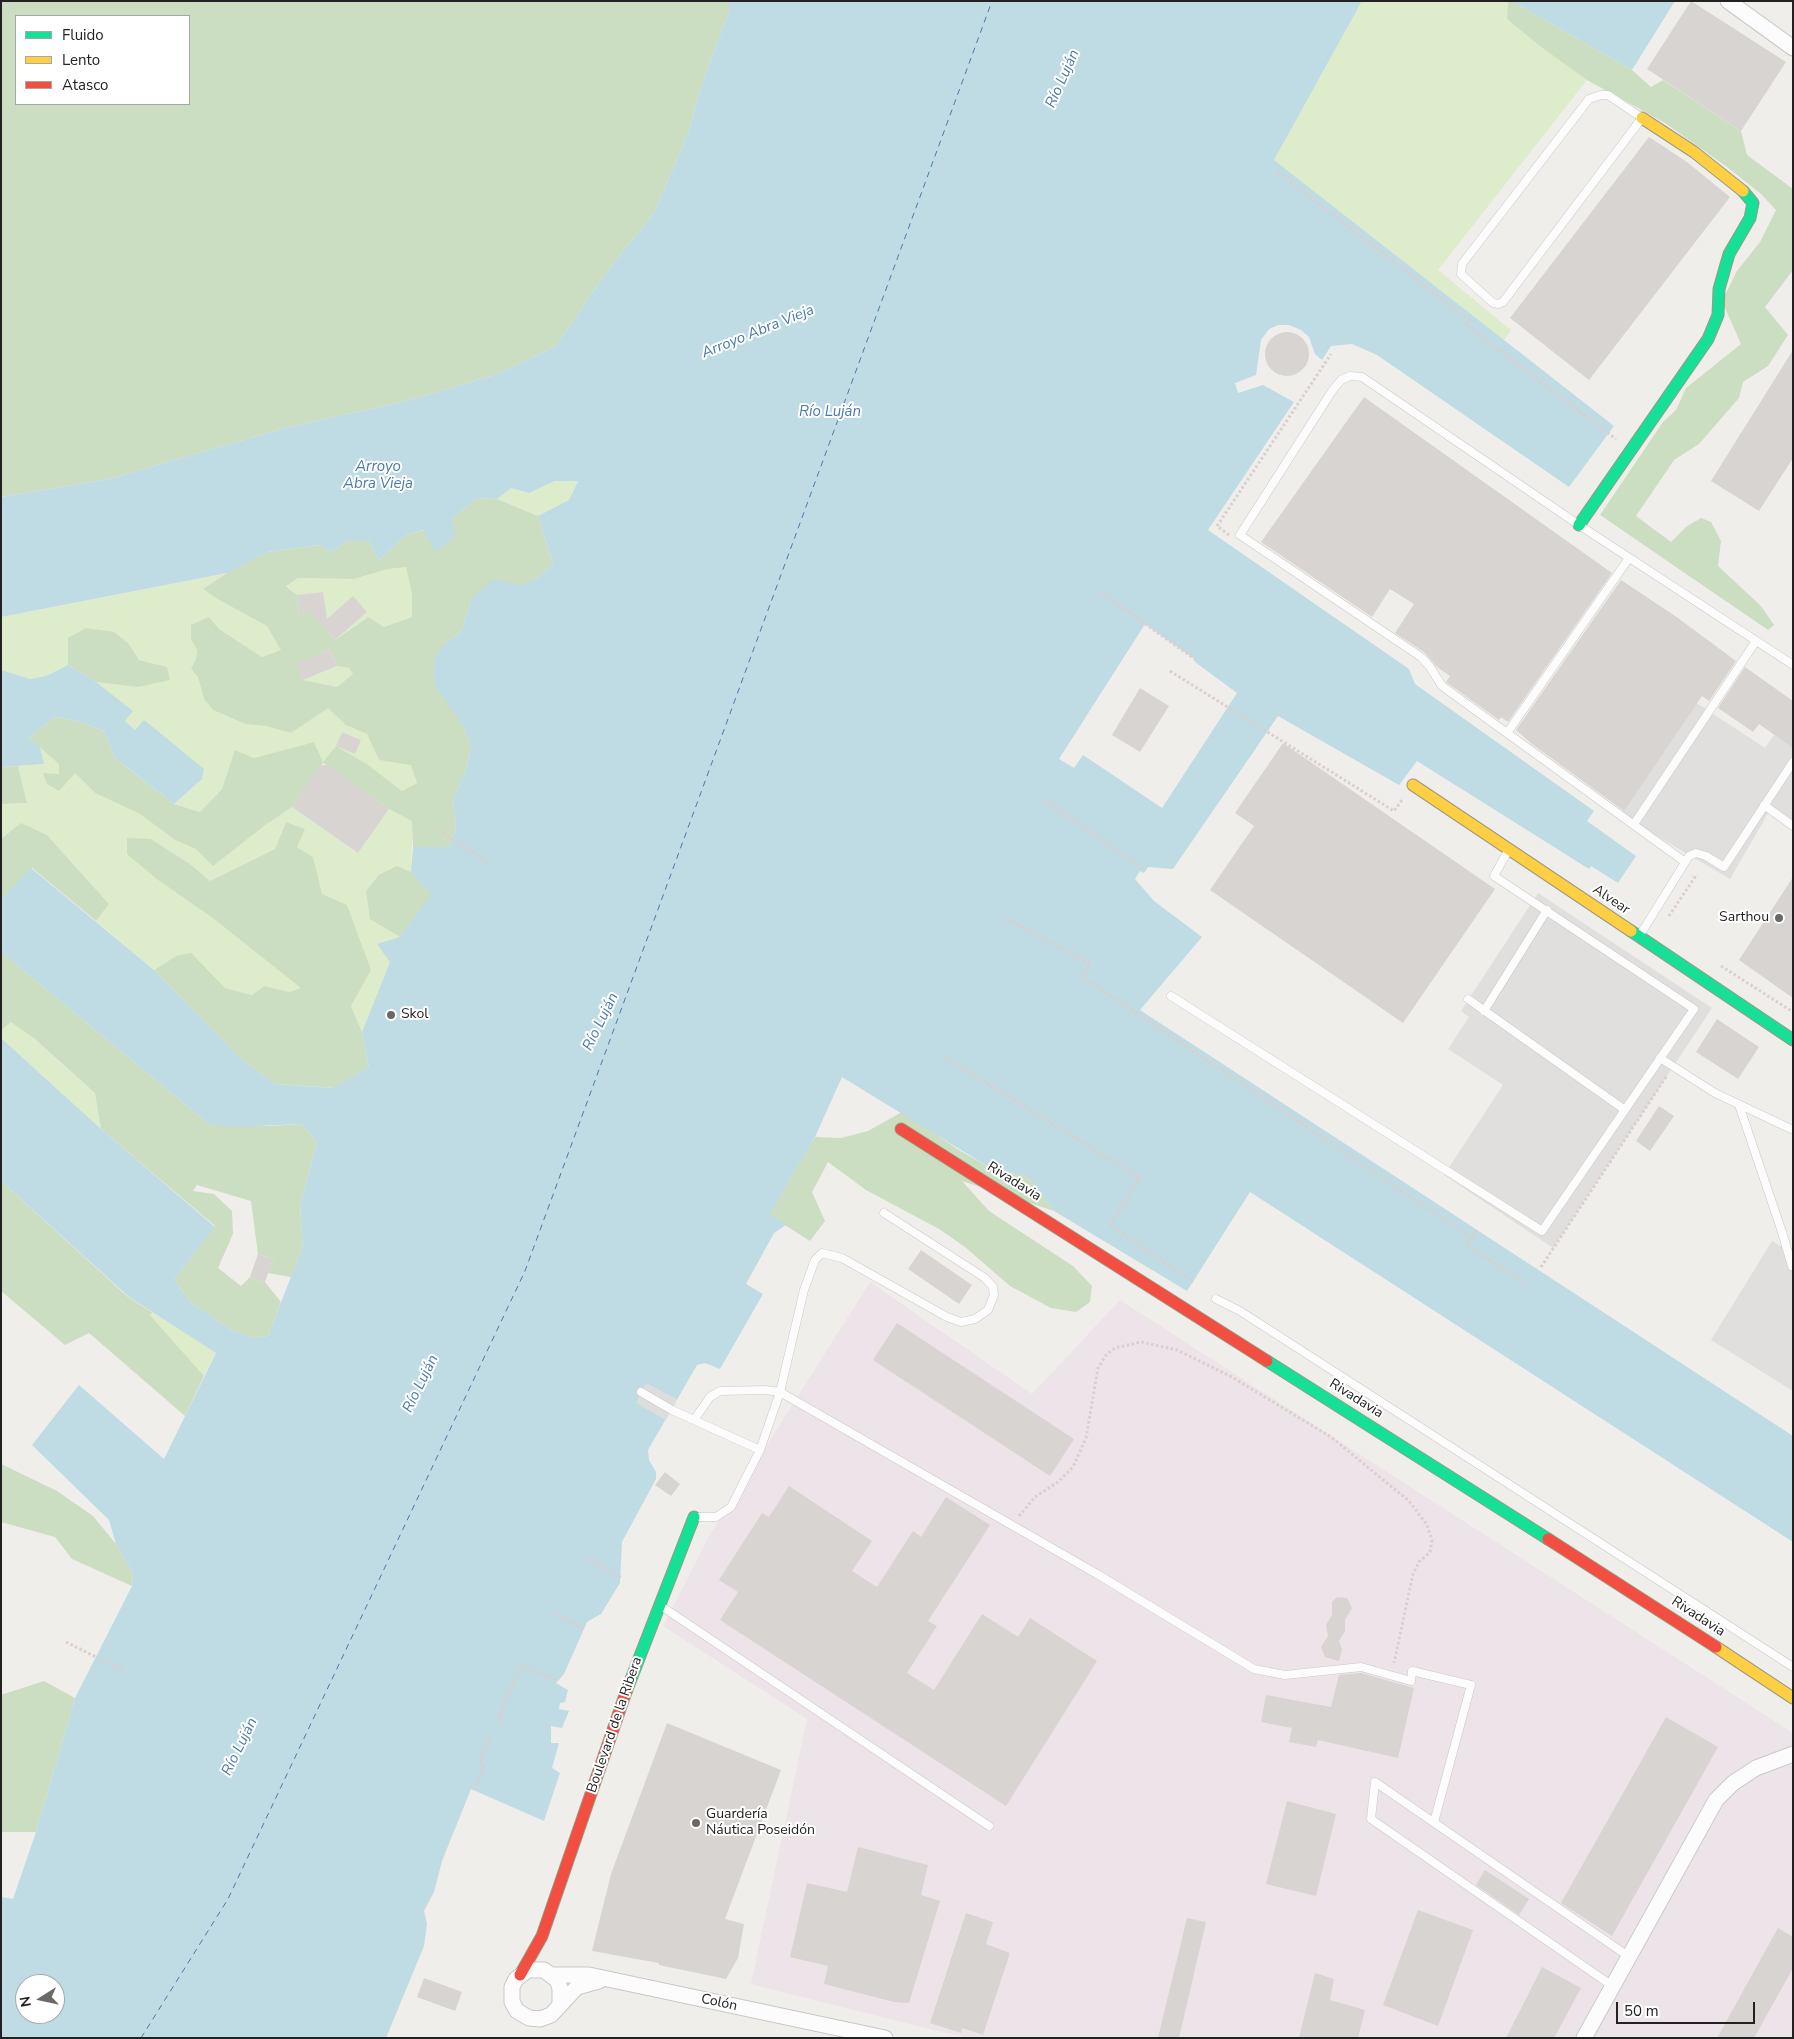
<!DOCTYPE html>
<meta charset="utf-8">
<style>
body{margin:0}
#map{position:relative;width:1794px;height:2039px;overflow:hidden;background:#f0eeeb;font-family:"Nunito Sans",sans-serif}
canvas{display:block}
.frame{position:absolute;inset:0;border:2px solid #222;pointer-events:none}
.legend{position:absolute;left:15px;top:15px;width:175px;height:90px;box-sizing:border-box;background:#fff;border:1px solid #a7a7a7;margin:0;padding:6px 9px;list-style:none;font-size:15px;color:#222}
.legend li{display:flex;align-items:center;gap:10px;height:25px}
.legend b{width:25px;border:1px solid #a7a7a7}
.north{position:absolute;left:15px;top:1974px;width:50px;height:50px;box-sizing:border-box;background:#fff;border:1px solid #a7a7a7;border-radius:50%;rotate:260deg;font-size:14px;font-weight:700;line-height:20px;text-align:center;color:#222}
.north::after{content:'';display:block;margin:auto;width:18px;height:22px;background:#6a6968;clip-path:polygon(50% 0,100% 100%,50% 72%,0 100%)}
.scale{position:absolute;left:1616px;top:2002px;width:139px;height:22px;box-sizing:border-box;border:2px solid #222;border-top:0;padding-left:6px;font-size:15px;line-height:18px;white-space:nowrap;color:#222;-webkit-text-stroke:4px #fff;paint-order:stroke}
</style>
<div id="map">
<canvas width="1794" height="2039"></canvas>
<div class="frame"></div>
<ul class="legend">
<li><b style="height:6px;background:#16e098"></b>Fluido</li>
<li><b style="height:6px;background:#ffcf43"></b>Lento</li>
<li><b style="height:6px;background:#f24e42"></b>Atasco</li>
</ul>
<div class="north">N</div>
<div class="scale">50 m</div>
</div>
<script>
const g = document.querySelector('canvas').getContext('2d');
g.lineJoin = 'round';
function fillPath(path, color) { g.fillStyle = color; g.fill(path, 'evenodd'); }
const toPath = rows => new Path2D(rows.map(r => 'M' + r).join(''));
function stroke(path, color, width, dash) { g.strokeStyle = color; g.lineWidth = width; g.lineCap = dash ? 'butt' : 'round'; g.setLineDash(dash || []); g.stroke(path); }
function write(font, color, halo, rows, align = 'center') {
  g.font = font + ' "Nunito Sans",sans-serif'; g.lineWidth = 4; g.setLineDash([]); g.textBaseline = 'middle'; g.strokeStyle = halo; g.fillStyle = color; for (const [text, x, y, turn = 0] of rows) {
    g.save(); g.translate(x, y); g.rotate((+turn || 0) * Math.PI / 180); g.textAlign = isNaN(turn) ? turn : align; if (halo) g.strokeText(text, 0, 0); g.fillText(text, 0, 0); g.restore();
  }
}
const industrial = toPath([
 [870,1282,1032,1394,1120,1300,1793,1733,1793,2038,966,2038,751,1984,807,1719,663,1626,708,1538]
]);
const grass = toPath([
 [1362,1,1508,1,1507,19,1587,80,1438,270,1511,330,1504,340,1274,160],
 [578,480,569,500,538,516,497,499,511,488,529,493,555,481],
 [406,567,412,595,412,617,384,627,367,617,335,640,367,612,353,597,322,624,323,592,297,595,286,585,298,578,354,579,388,569],
 [227,573,203,589,219,600,267,626,282,650,262,657,219,629,209,617,191,639,197,650,196,659,191,669,198,677,204,699,213,710,245,724,266,726,291,733,328,707,346,725,367,734,379,760,411,764,417,783,402,791,367,764,336,746,323,763,314,742,254,758,235,750,222,789,200,812,174,804,202,779,144,721,135,730,125,721,133,711,96,682,138,687,166,667,139,660,129,644,68,638,68,665,46,676,30,679,1,670,1,617],
 [342,732,361,740,355,753,337,746],
 [337,666,349,668,353,674,337,687,303,680],
 [40,747,59,764,59,774,47,784,75,773,95,793,140,814,175,840,196,849,213,865,264,826,292,807,358,853,389,809,413,821,411,872,397,866,371,919,400,937,362,1032,351,1006,370,970,347,905,321,894,313,857,297,847,304,829,286,822,275,849,210,881,190,864,151,839,158,880,214,919,302,988,290,992,264,986,252,995,225,988,209,974,176,956,154,970,96,921,109,904,47,835,21,824,1,839,1,804,27,803,18,766,44,764],
 [11,1021,35,1039,95,1093,101,1129,1,1038,1,1030],
 [153,1313,216,1352,204,1376,150,1315]
]);
const forest = toPath([
 [1,1,730,1,730,9,702,84,688,134,654,213,608,270,556,346,495,375,406,401,285,428,109,479,1,497],
 [16,16,189,16,189,104,16,104],
 [1508,1,1512,1,1632,70,1651,87,1663,80,1741,131,1747,155,1793,189,1793,270,1765,307,1788,335,1768,366,1743,382,1739,398,1699,444,1674,460,1636,516,1671,542,1686,527,1701,518,1711,522,1721,541,1718,566,1761,606,1774,625,1768,630,1600,515,1663,422,1676,410,1686,388,1741,344,1722,301,1737,271,1760,242,1776,210,1761,194,1727,167,1665,123,1587,80,1540,46,1507,19],
 [477,498,497,499,538,516,553,564,538,578,521,586,472,597,461,632,444,644,450,706,464,727,471,747,465,772,453,800,456,828,449,847,413,847,412,821,389,809,323,763,292,807,264,826,213,866,196,849,175,840,140,814,95,793,75,773,59,791,47,784,43,773,59,774,59,764,29,738,55,717,78,721,104,731,115,758,130,770,174,804,200,812,222,789,235,750,254,758,314,742,323,762,336,746,367,764,402,791,417,783,411,765,379,760,367,734,346,725,328,708,291,733,266,726,245,724,213,710,204,699,198,677,191,669,196,659,197,650,191,639,191,625,209,617,219,629,262,657,281,650,267,626,219,600,203,589,230,571,267,552,320,545,330,553,347,541,369,541,379,560,406,535,425,530,435,551,452,519],
 [406,567,412,595,412,617,384,627,368,617,335,640,322,624,325,610,299,613,297,595,286,586,298,578,354,579,388,569],
 [330,650,337,666,349,668,353,674,337,687,303,680,297,664],
 [86,628,114,632,129,644,139,660,167,667,170,680,138,687,96,682,68,665,68,638],
 [18,766,27,803,1,804,1,767],
 [286,822,305,829,297,847,313,857,322,894,347,905,371,970,351,1006,362,1032,369,1067,334,1088,275,1084,240,1058,154,970,176,956,191,953,225,988,252,995,264,986,290,992,301,988,214,919,158,880,127,854,127,838,151,839,190,864,210,881,275,849],
 [21,823,47,835,109,904,96,921,32,868,1,899,1,839],
 [397,866,411,872,432,894,400,937,370,919,366,891,379,875],
 [1,952,209,1124,269,1126,302,1124,317,1143,300,1205,303,1246,291,1277,268,1273,273,1259,258,1254,251,1201,197,1185,193,1191,214,1194,232,1211,233,1234,218,1268,241,1286,250,1277,265,1282,281,1302,268,1336,252,1338,230,1329,190,1302,174,1279,215,1226,101,1129,95,1093,35,1039,11,1022,1,1030],
 [902,1112,959,1150,992,1169,1028,1177,1054,1211,962,1181,989,1211,1073,1266,1092,1286,1090,1302,1076,1312,1051,1308,1010,1286,965,1247,939,1229,866,1190,828,1162,812,1192,825,1221,810,1241,769,1215,815,1137,841,1138,868,1131],
 [1,1181,128,1297,153,1313,150,1315,204,1376,185,1416,89,1333,65,1345,1,1291],
 [1,1464,57,1491,93,1516,116,1544,133,1574,132,1586,72,1559,55,1537,1,1522],
 [44,1681,75,1698,36,1832,1,1832,1,1695]
]);
const parking = toPath([
 [1692,700,1765,748,1774,735,1793,745,1793,826,1770,810,1730,879,1621,815],
 [1538,893,1712,1008,1553,1248,1444,1175,1503,1085,1448,1049,1469,1017,1461,1011],
 [1772,1241,1793,1253,1793,1391,1711,1340]
]);
const water = toPath([
 [730,1,1362,1,1274,160,1614,426,1569,487,1377,355,1352,344,1331,346,1322,360,1315,354,1309,337,1301,330,1289,325,1278,325,1269,329,1261,340,1256,375,1235,383,1238,393,1263,385,1294,402,1208,530,1409,669,1415,684,1594,811,1587,821,1636,856,1618,883,1591,866,1589,869,1417,761,1399,785,1278,716,1173,869,1148,867,1144,873,1140,871,1135,879,1154,901,1202,937,1140,1010,1793,1436,1793,1542,1250,1192,1187,1291,1054,1211,1028,1177,992,1169,842,1077,815,1137,770,1214,786,1225,774,1233,746,1284,763,1294,720,1369,705,1363,697,1365,648,1450,649,1460,656,1472,656,1479,622,1542,620,1583,601,1614,587,1622,564,1674,556,1683,568,1690,565,1702,560,1703,559,1709,569,1711,562,1728,551,1726,551,1743,559,1743,552,1768,560,1773,544,1821,471,1789,442,1861,434,1892,424,1911,427,1924,424,1946,386,2038,1,2038,1,1897,13,1899,36,1832,75,1698,132,1586,133,1574,116,1544,109,1520,32,1445,79,1385,164,1459,216,1353,129,1297,1,1181,1,1038,101,1129,215,1227,174,1279,190,1302,230,1329,252,1338,268,1336,303,1246,300,1205,317,1143,302,1124,234,1127,209,1124,1,952,1,899,31,868,154,970,240,1058,275,1084,333,1088,369,1067,362,1032,390,962,377,944,400,937,431,894,411,872,413,847,449,847,456,828,453,800,465,772,471,747,464,727,434,684,434,660,444,644,461,632,472,597,493,579,521,585,538,578,553,564,538,516,569,500,578,481,555,481,529,493,511,488,497,499,477,498,452,519,456,535,435,552,424,530,406,535,379,560,369,541,347,541,330,553,320,545,267,552,227,573,1,617,1,497,109,479,285,428,406,401,495,375,556,346,608,270,654,213,688,134,702,84,730,9],
 [1145,624,1196,660,1195,662,1237,693,1162,808,1083,755,1074,768,1059,759],
 [25,1984,55,1984,55,2014,25,2014],
 [1512,1,1675,1,1632,70],
 [68,665,96,682,133,711,125,721,135,730,144,720,204,769,202,779,174,804,115,758,104,731,78,721,55,717,29,738,40,747,44,764,1,767,1,670,30,679,46,676]
]);
const pier = toPath([
 [646,1383,677,1399,666,1420,636,1403]
]);
const ferry = toPath([
 [141,2038,228,1899,525,1271,992,1]
]);
const building = toPath([
 [1691,1,1786,62,1741,131,1647,69],
 [1649,137,1687,162,1730,197,1589,380,1510,318],
 '1265 354a22 22 0 1 1 44 0a22 22 0 1 1-44 0Z',
 [1793,350,1793,458,1759,511,1711,481],
 [1364,397,1612,573,1508,722,1501,717,1499,720,1446,682,1450,676,1437,667,1424,652,1395,633,1414,604,1390,589,1372,617,1261,542],
 [1621,580,1678,618,1736,661,1709,701,1702,696,1624,811,1532,744,1516,730],
 [323,592,327,619,353,596,367,612,335,640,311,612,299,613,297,595],
 [330,650,337,666,303,680,296,664],
 [1745,667,1793,701,1793,748,1759,724,1753,732,1718,708],
 [1140,688,1169,706,1140,752,1112,735],
 [342,732,361,740,355,754,336,746],
 [1283,743,1495,889,1403,1023,1210,890,1254,826,1235,813],
 [321,765,327,765,389,809,358,853,292,807],
 [1793,877,1793,998,1739,960],
 [1717,1019,1759,1047,1738,1079,1696,1052],
 [1659,1106,1674,1116,1650,1151,1636,1141],
 [921,1250,972,1285,959,1304,908,1269],
 [258,1254,273,1259,265,1282,250,1277],
 [897,1323,1074,1439,1050,1476,873,1360],
 [665,1472,680,1484,671,1496,655,1485],
 [789,1486,872,1541,852,1571,877,1587,913,1531,921,1537,946,1497,990,1525,928,1621,937,1626,907,1673,934,1690,982,1614,1018,1637,1030,1618,1097,1661,1006,1806,720,1620,738,1592,719,1580,762,1513,769,1517],
 [1337,1597,1347,1598,1352,1608,1345,1620,1345,1631,1339,1641,1342,1649,1339,1661,1325,1657,1321,1647,1328,1636,1326,1625,1332,1615,1332,1602],
 [1361,1673,1414,1688,1398,1758,1318,1740,1316,1747,1289,1742,1292,1728,1261,1722,1266,1695,1331,1707,1339,1675],
 [1666,1717,1718,1747,1612,1936,1561,1903],
 [667,1723,781,1770,725,1919,744,1924,738,1958,726,1979,659,1965,659,1963,592,1951,611,1874],
 [1287,1801,1336,1814,1316,1896,1266,1884],
 [858,1847,928,1865,921,1895,940,1901,909,2003,894,2002,824,1984,828,1966,790,1957,807,1883,847,1892],
 [1485,1870,1529,1899,1519,1915,1476,1885],
 [1418,1910,1473,1930,1438,2026,1383,2005],
 [966,1913,993,1922,986,1944,1010,1953,983,2035,962,2028,961,2033,930,2023],
 [1187,1918,1206,1922,1179,2038,1158,2038],
 [1778,1928,1793,1937,1793,1968,1754,2038,1717,2038],
 [1542,1967,1581,1988,1554,2038,1506,2038],
 [1315,1973,1334,1979,1330,2000,1365,2010,1358,2038,1299,2038],
 [424,1978,462,1992,455,2011,417,1997]
]);
const path = toPath([
 [1278,172,1469,320,1466,325,1616,439],
 [1229,535,1217,526,1331,354],
 [1100,592,1196,660],
 [1170,671,1394,811,1402,800],
 [1046,801,1145,870],
 [439,830,488,863],
 [1669,916,1695,877,1692,875],
 [1004,917,1090,964,1083,977,1472,1238],
 [1721,966,1793,1012],
 [945,1057,1140,1178,1110,1225,1193,1282],
 [1477,1230,1467,1246,1527,1284],
 [1541,1267,1666,1077],
 [1019,1516,1035,1497,1058,1482,1073,1467,1086,1438,1098,1368,1106,1355,1115,1348,1141,1342,1177,1350,1230,1376,1331,1437,1409,1501,1427,1525,1432,1540,1430,1552,1419,1562,1413,1574,1394,1663],
 [589,1560,621,1577],
 [555,1614,584,1629],
 [66,1642,122,1670],
 [503,1724,499,1717,521,1665,558,1681],
 [474,1790,484,1768,480,1760,490,1739,485,1734]
]);
const lane = toPath([
 [1601,95,1608,95,1642,118,1503,302,1498,304,1493,303,1461,274,1462,264,1589,99,1601,95],
 [1507,733,1629,558],
 [1764,805,1793,826],
 [1634,824,1756,641],
 [1685,862,1442,686,1430,667,1421,657,1240,535,1332,391,1341,380,1350,376,1362,377,1579,525,1793,665],
 [1640,935,1689,856,1696,853,1706,856,1724,867,1793,762],
 [1171,996,1542,1231,1694,1009,1494,876,1508,851],
 [1468,999,1625,1110],
 [1484,1011,1547,910],
 [1660,1058,1715,1093,1793,1130],
 [1739,1105,1782,1232,1792,1266],
 [884,1213,985,1278,993,1287,994,1295,988,1310,975,1319,961,1322,947,1317,842,1258,822,1253,815,1260,804,1290,780,1392,1097,1574,1254,1669,1285,1675,1361,1667,1411,1681,1412,1671,1471,1685,1434,1822],
 [1216,1299,1240,1311,1793,1667],
 [641,1392,672,1410,760,1450],
 [694,1420,710,1397,720,1391,765,1390,780,1392,760,1450,731,1507,716,1517,696,1517],
 [661,1606,989,1826],
 [1611,1985,1371,1819,1375,1782,1628,1956]
]);
const street = toPath([
 [1728,1,1793,48],
 [553,1975,589,1975,885,2038],
 [560,2003,560,1988,557,1980,544,1970,528,1970,516,1979,512,1987,512,2002,517,2011,529,2018,540,2019,551,2015,577,1987,599,1981],
 [1584,2038,1716,1800,1733,1783,1756,1768,1793,1754]
]);
const fast = toPath([
 [1579,525,1708,339,1718,315,1719,289,1729,254,1750,218,1753,203,1743,191],
 [1631,931,1793,1040],
 [1267,1361,1548,1539],
 [626,1692,694,1517]
]);
const slow = toPath([
 [1642,118,1694,152,1743,191],
 [1413,785,1631,931],
 [1716,1647,1793,1698]
]);
const jam = toPath([
 [901,1129,1267,1361],
 [1548,1539,1716,1647],
 [520,1975,542,1936,626,1692]
]);
const markers = [
 [1779,918,5,"#6a6968"],
 [391,1015,5,"#6a6968"],
 [696,1823,5,"#6a6968"]
];
const streetNames = [
 ["Alvear",1611,900,34],
 ["Rivadavia",1014,1182,32],
 ["Rivadavia",1356,1399,32],
 ["Rivadavia",1698,1617,33],
 ["Boulevard de la Ribera",615,1725,-71],
 ["Colón",719,2003,12]
];
const poiNames = [
 ["Sarthou",1769,918,"right"],
 ["Skol",401,1015],
 ["Guardería",706,1815],
 ["Náutica Poseidón",706,1831]
];
const waterNames = [
 ["Río Luján",1063,79,-66],
 ["Arroyo Abra Vieja",758,332,-22],
 ["Río Luján",830,412],
 ["Arroyo",378,467],
 ["Abra Vieja",378,484],
 ["Río Luján",601,1022,-64],
 ["Río Luján",421,1384,-64],
 ["Río Luján",240,1747,-64]
];
fillPath(industrial, '#ede4e9');
fillPath(grass, '#ddeccb');
fillPath(forest, '#cbdec1');
fillPath(parking, '#e0dfde');
fillPath(water, '#bfdbe3');
fillPath(pier, '#dedddd');
stroke(ferry, '#4a7aab', 1, [6, 5]);
fillPath(building, '#d7d4d2');
stroke(lane, '#c9c8c7', 9);
stroke(street, '#c9c8c7', 17);
stroke(fast, '#999a82', 13);
stroke(slow, '#999a82', 13);
stroke(jam, '#999a82', 13);
stroke(path, '#dccecd', 3, [2.5, 2.5]);
stroke(lane, '#fdfcfc', 8);
stroke(street, '#fdfcfc', 15);
stroke(fast, '#16e098', 11);
stroke(slow, '#ffcf43', 11);
stroke(jam, '#f24e42', 11);
for (const [x, y, r, color] of markers) { const dot = new Path2D(); dot.arc(x, y, r, 0, 2 * Math.PI); g.fillStyle = color; g.fill(dot); stroke(dot, '#fff', 2); }
write('14px', '#222', '#fff', streetNames);
write('14px', '#222', '#fff', poiNames, 'left');
write('italic 15px', '#4a7aab', '#fff', waterNames);
</script>
